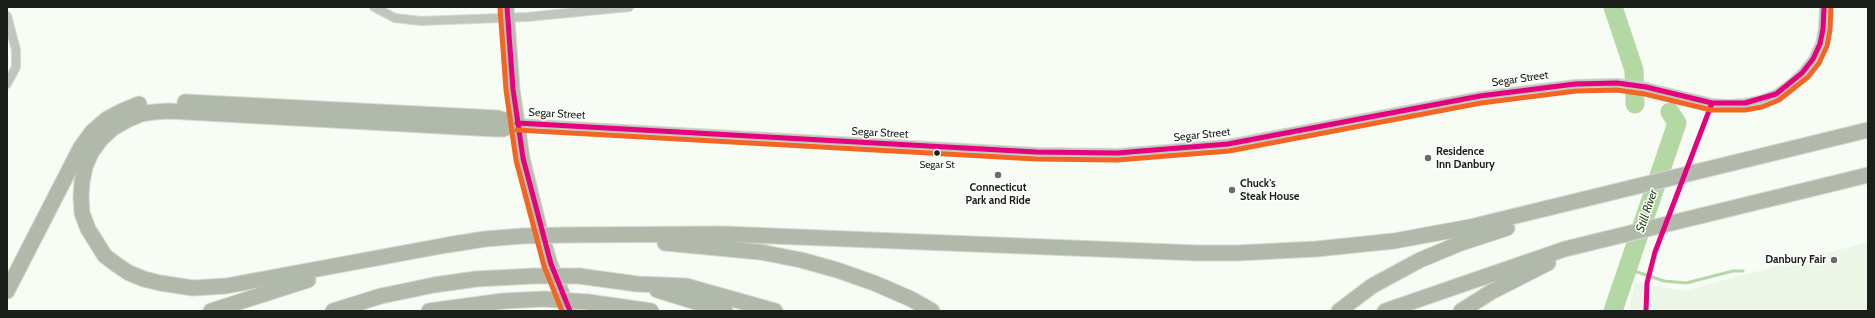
<!DOCTYPE html>
<style>
body{margin:0}
#map{position:relative;width:1875px;height:318px;overflow:hidden;background:#f7fcf4;font-family:Cabin,sans-serif}
canvas{display:block}
.frame{position:absolute;inset:0;border:8px solid #1b1f19;pointer-events:none}
</style>
<div id="map">
<canvas width="1875" height="318"></canvas>
<div class="frame"></div>
</div>
<script>
const g = document.querySelector('canvas').getContext('2d');
g.lineJoin = 'round';
function fillPath(path, color) { g.fillStyle = color; g.fill(path, 'evenodd'); }
const toPath = rows => new Path2D(rows.map(r => 'M' + r).join(''));
function stroke(path, color, width, dash) { g.strokeStyle = color; g.lineWidth = width; g.lineCap = dash ? 'butt' : 'round'; g.setLineDash(dash || []); g.stroke(path); }
function write(font, color, halo, rows, align = 'center') {
  g.font = font + ' Cabin,sans-serif'; g.lineWidth = 3; g.setLineDash([]); g.textBaseline = 'middle'; g.strokeStyle = halo; g.fillStyle = color; for (const [text, x, y, turn = 0] of rows) {
    g.save(); g.translate(x, y); g.rotate((+turn || 0) * Math.PI / 180); g.textAlign = isNaN(turn) ? turn : align; if (halo) g.strokeText(text, 0, 0); g.fillText(text, 0, 0); g.restore();
  }
}
const built = toPath([
 [1868,242,1868,311,1629,311,1635,282,1683,291]
]);
const stream = toPath([
 [1628,269,1664,281,1686,283,1733,271,1743,271]
]);
const river = toPath([
 [1613,7,1634,70,1635,104],
 [1613,311,1677,123,1670,112]
]);
const minor = toPath([
 [374,7,395,18,421,21,527,17,629,7],
 [7,16,16,50,16,67,7,84],
 [517,123,1036,152,1117,153,1228,144,1480,96,1575,84,1617,83,1646,87,1712,103,1729,104,1745,103,1760,100,1776,94,1790,84,1802,73,1813,59,1820,44,1823,29,1824,7]
]);
const primary = toPath([
 [507,7,513,89,523,158,540,227,551,264,570,311]
]);
const motorway = toPath([
 [185,102,497,118,517,123],
 [517,123,503,129,495,129,169,111,154,112,141,114,127,120,113,128,101,139,91,153,85,167,82,182,81,197,82,213,88,229,105,256,117,265,129,273,144,279,160,283,193,288,226,286,447,245,485,239,522,236],
 [564,235,723,234,1197,253,1237,253,1316,249,1394,241,1470,227,1868,130],
 [665,243,760,252,801,260,837,270,874,283,911,299,932,311],
 [579,276,637,284,686,286,775,311],
 [657,290,725,311],
 [7,291,81,147,92,132,107,119,122,111,139,104],
 [588,302,651,311],
 [211,311,308,280],
 [333,311,381,296,434,285,476,279,534,276],
 [429,311,503,301,544,299],
 [1339,311,1372,286,1420,260,1461,243,1507,228],
 [1385,311,1565,249,1868,175],
 [1461,311,1491,292,1548,263]
]);
const motorwayBridge = toPath([
 [522,236,564,235],
 [534,276,579,276],
 [544,299,588,302]
]);
const bus1 = toPath([
 [507,7,513,89,523,158,551,264,570,311],
 [517,123,1036,152,1117,153,1228,144,1480,96,1575,84,1617,83,1646,87,1712,103,1745,103,1776,94,1802,73,1813,59,1820,44,1823,29,1824,7],
 [1646,311,1647,283,1655,252,1712,103]
]);
const bus2 = toPath([
 [500,8,506,90,516,160,544,266,562,311],
 [517,130,1036,159,1117,160,1229,151,1481,103,1576,91,1617,90,1645,94,1711,110,1745,110,1762,107,1779,100,1808,77,1819,63,1827,46,1830,30,1831,7]
]);
const markers = [
 [937,153,3.5,"#1b1f19"],
 [1428,158,4,"#686c66"],
 [998,175,4,"#686c66"],
 [1232,190,4,"#686c66"],
 [1834,260,4,"#686c66"]
];
const busNames = [
 ["Segar St",937,165]
];
const streetNames = [
 ["Segar Street",1520,79,-8],
 ["Segar Street",557,114,3],
 ["Segar Street",880,133,3],
 ["Segar Street",1202,135,-6]
];
const poiNames = [
 ["Residence",1436,152],
 ["Inn Danbury",1436,165],
 ["Chuck's",1240,184],
 ["Steak House",1240,197],
 ["Connecticut",998,188,"center"],
 ["Park and Ride",998,201,"center"],
 ["Danbury Fair",1826,260,"right"]
];
const waterNames = [
 ["Still River",1647,211,-71]
];
fillPath(built, '#ebf6e6');
stroke(stream, '#b4d8a3', 3);
stroke(river, '#b4d8a3', 19);
stroke(minor, '#d4d8d2', 10);
stroke(primary, '#d4d8d2', 15);
stroke(motorway, '#d4d8d2', 17);
stroke(minor, '#bfc6bb', 8);
stroke(primary, '#b6bfb2', 13);
stroke(motorway, '#b0b9aa', 15);
stroke(motorwayBridge, '#d4d8d2', 17, []);
stroke(motorwayBridge, '#b0b9aa', 15);
stroke(bus1, '#e5007d', 5);
stroke(bus2, '#f26522', 5);
for (const [x, y, r, color] of markers) { const dot = new Path2D(); dot.arc(x, y, r, 0, 2 * Math.PI); g.fillStyle = color; g.fill(dot); stroke(dot, '#fff', 1.5); }
write('10px', '#1b1f19', '#fff', busNames);
write('11px', '#1b1f19', '#fff', streetNames);
write('bold 11px', '#1b1f19', '#fff', poiNames, 'left');
write('italic 12px', '#274615', '#fff', waterNames);
</script>
